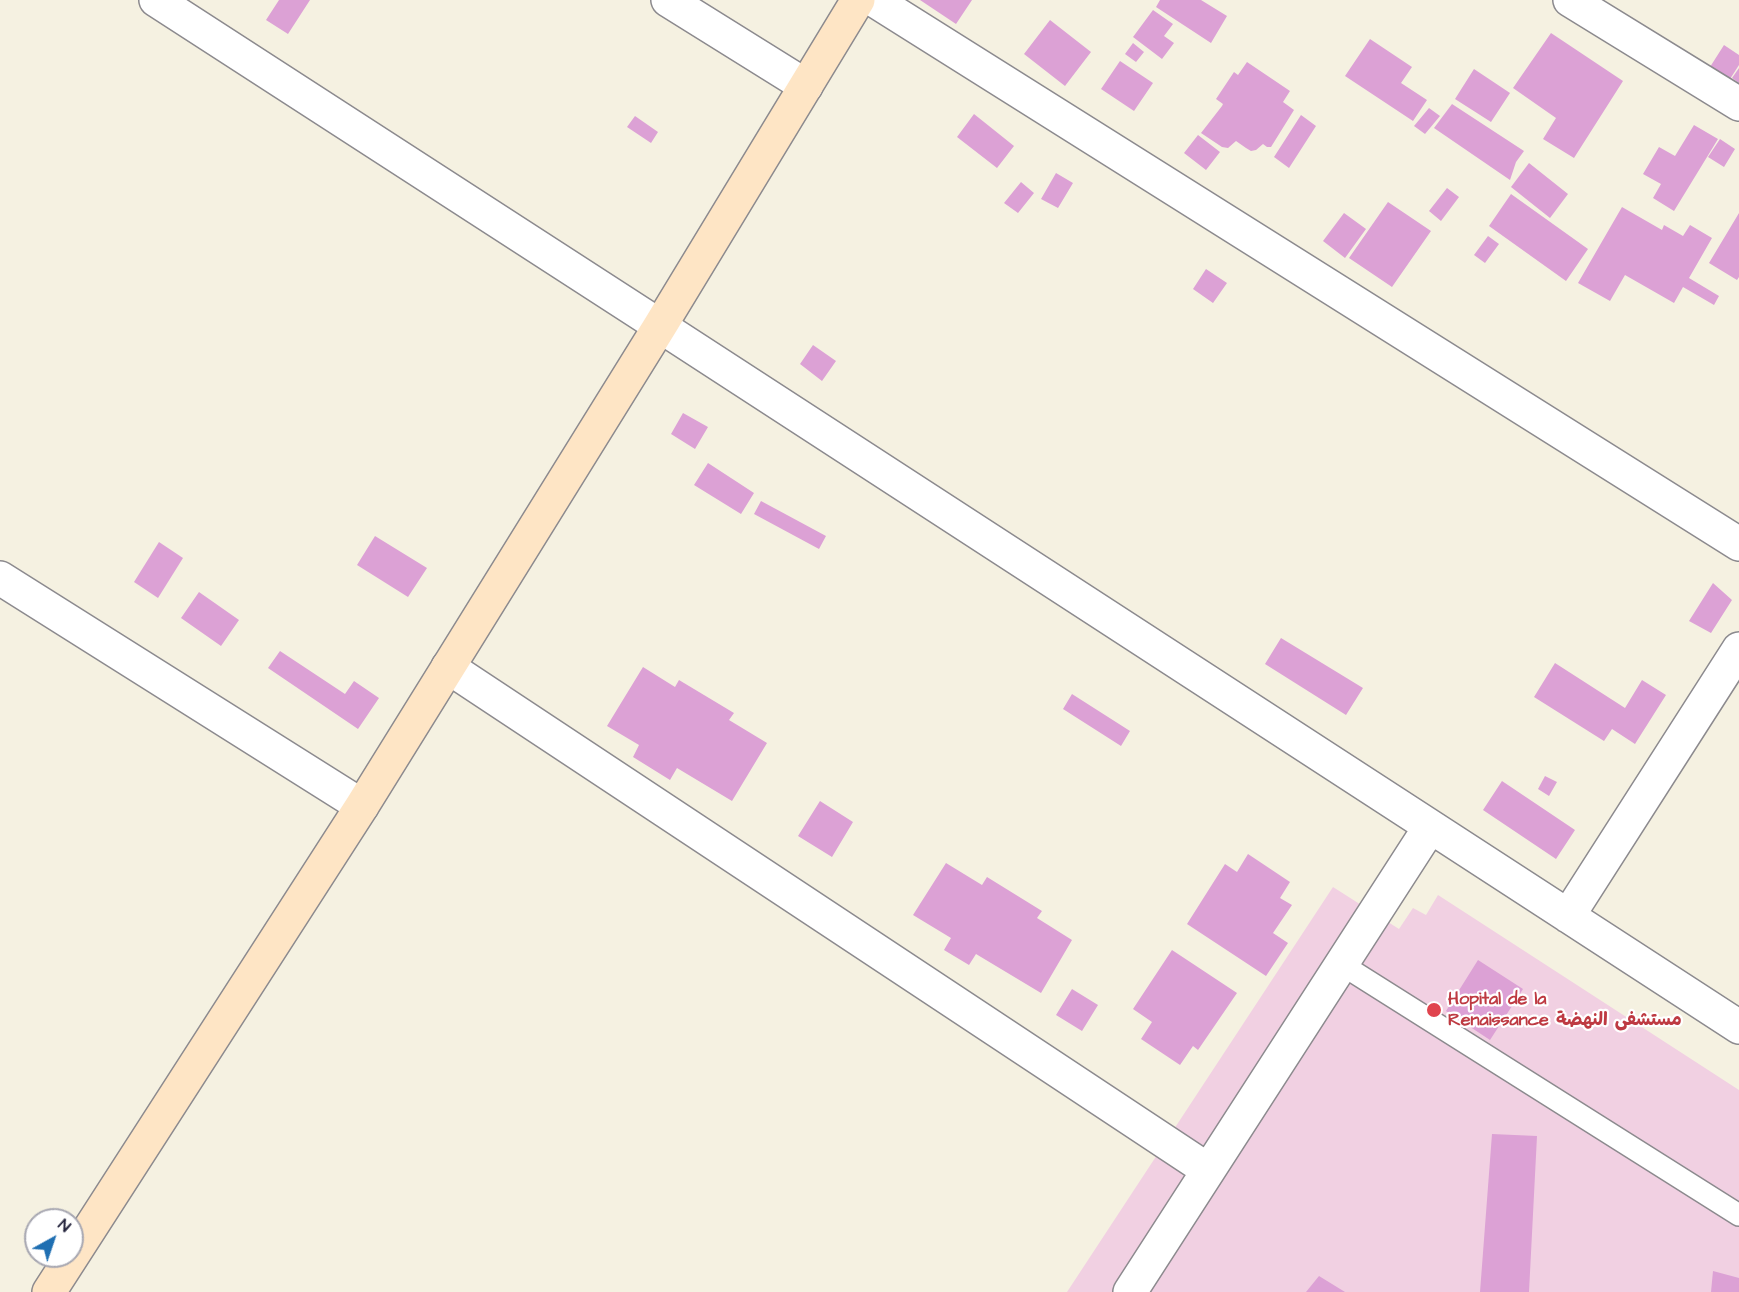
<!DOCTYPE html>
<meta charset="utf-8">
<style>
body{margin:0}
#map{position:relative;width:1739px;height:1292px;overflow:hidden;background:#f5f1e1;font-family:"Architects Daughter",sans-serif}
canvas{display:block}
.north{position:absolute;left:24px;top:1208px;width:60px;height:60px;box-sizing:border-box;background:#fff;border:2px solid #a7a7b1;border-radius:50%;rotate:40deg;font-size:16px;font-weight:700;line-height:24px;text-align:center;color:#22223b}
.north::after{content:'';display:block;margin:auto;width:21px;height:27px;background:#1f6fb2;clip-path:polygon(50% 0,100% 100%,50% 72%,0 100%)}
</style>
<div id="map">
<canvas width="1739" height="1292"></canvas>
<div class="north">N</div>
</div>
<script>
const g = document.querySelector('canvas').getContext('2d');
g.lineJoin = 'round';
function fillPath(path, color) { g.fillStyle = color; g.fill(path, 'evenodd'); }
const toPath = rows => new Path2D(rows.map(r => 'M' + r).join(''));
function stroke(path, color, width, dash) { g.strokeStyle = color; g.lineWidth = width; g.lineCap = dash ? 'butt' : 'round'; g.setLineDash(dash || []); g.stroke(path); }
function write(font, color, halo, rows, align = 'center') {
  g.font = font + ' "Architects Daughter","Playpen Sans Arabic",sans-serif'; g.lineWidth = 4.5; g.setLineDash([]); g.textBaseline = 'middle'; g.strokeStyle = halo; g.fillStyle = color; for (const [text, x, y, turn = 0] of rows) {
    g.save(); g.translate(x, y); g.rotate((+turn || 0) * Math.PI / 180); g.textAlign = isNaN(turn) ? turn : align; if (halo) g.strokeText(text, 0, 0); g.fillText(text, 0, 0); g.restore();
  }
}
const built = toPath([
 [1333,887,1399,929,1413,908,1426,915,1438,895,1739,1090,1739,1292,1067,1292]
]);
const building = toPath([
 [279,0,310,0,288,34,266,20],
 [920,0,972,0,956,24],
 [1160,0,1201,0,1227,16,1211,43,1156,7],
 [1153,10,1173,24,1164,36,1174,43,1162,59,1133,37],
 [1050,20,1091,52,1065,86,1024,54],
 [1551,33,1623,81,1574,158,1543,139,1556,118,1513,88],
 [1370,39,1412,67,1401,83,1427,100,1413,121,1345,76],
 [1133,43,1144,52,1136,62,1125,54],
 [1724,45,1739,55,1739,65,1730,79,1710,67],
 [1120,61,1153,83,1134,111,1101,89],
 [1247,62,1290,91,1283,102,1294,110,1271,147,1267,147,1263,144,1256,150,1251,151,1246,148,1236,141,1228,148,1222,147,1201,133,1222,106,1223,104,1216,99,1234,72,1238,75],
 [1739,68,1739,83,1732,78],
 [1474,69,1510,93,1491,122,1455,99],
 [1452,104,1524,151,1516,162,1510,180,1434,128],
 [1429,108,1440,116,1425,134,1414,126],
 [974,114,1014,146,997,168,957,137],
 [1301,115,1316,126,1289,168,1274,157],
 [635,116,658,132,651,143,627,127],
 [1694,125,1718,139,1674,211,1653,198,1661,184,1643,174,1659,147,1675,156],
 [1198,135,1220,152,1206,170,1184,153],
 [1720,139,1735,149,1724,167,1708,157],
 [1529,163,1568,194,1550,218,1511,187],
 [1056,173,1073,183,1058,208,1041,199],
 [1021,182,1034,193,1018,213,1004,203],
 [1447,188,1459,197,1441,221,1429,211],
 [1511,194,1588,249,1566,281,1489,226],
 [1388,202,1431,231,1392,287,1349,258],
 [1622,207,1662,230,1664,225,1683,236,1690,225,1712,238,1689,278,1719,296,1714,305,1683,287,1674,303,1625,275,1610,301,1578,283],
 [1344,213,1366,229,1345,258,1323,241],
 [1739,213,1739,277,1737,280,1709,263],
 [1488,236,1499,244,1485,263,1474,255],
 [1206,269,1227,283,1213,303,1193,289],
 [813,345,836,361,822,381,800,364],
 [683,413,708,427,695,449,671,434],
 [708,463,754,493,741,514,694,485],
 [761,501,826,536,819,549,754,514],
 [375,536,427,568,408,597,357,565],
 [159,542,183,558,158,598,134,582],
 [1713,583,1732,600,1711,633,1689,621],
 [199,592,239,620,221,646,181,618],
 [1281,638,1363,688,1346,715,1265,664],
 [280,651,345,694,354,681,379,698,358,729,268,668],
 [1555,663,1625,708,1642,680,1666,695,1635,744,1612,729,1604,741,1534,697],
 [643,667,675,687,679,680,734,713,729,720,767,743,732,801,677,768,670,780,633,757,639,745,607,726],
 [1072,694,1130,731,1121,746,1063,709],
 [1545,776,1557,782,1549,796,1538,789],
 [1502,781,1575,830,1556,859,1483,810],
 [820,801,853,822,832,857,798,836],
 [1248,854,1290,882,1280,898,1292,905,1273,933,1288,943,1266,976,1187,924,1225,864,1237,872],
 [946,863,982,885,987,877,1042,911,1037,918,1072,940,1041,993,976,954,969,965,944,950,951,938,913,915],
 [1172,950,1237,993,1198,1050,1193,1046,1180,1065,1141,1039,1152,1022,1133,1009],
 [1478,960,1523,989,1490,1040,1446,1011],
 [1072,989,1098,1005,1082,1031,1056,1015],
 [1492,1134,1537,1136,1529,1292,1480,1292],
 [1713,1271,1739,1278,1739,1292,1711,1292],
 [1319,1276,1345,1292,1306,1292]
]);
const lane = toPath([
 [1341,964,1739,1215]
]);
const street = toPath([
 [156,0,660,326,1739,1027],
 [668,0,806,86],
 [874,0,1739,544],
 [1570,0,1739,104],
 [0,578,362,806],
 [448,667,1208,1170],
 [1568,916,1739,649],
 [1130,1292,1430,827]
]);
const secondary = toPath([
 [49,1292,362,806,660,326,858,0]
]);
const markers = [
 [1434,1010,8,"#e0444e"]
];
const healthNames = [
 ["Hopital de la",1448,1000],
 ["Renaissance مستشفى النهضة",1448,1021]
];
fillPath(built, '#f1d0e2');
fillPath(building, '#dca1d5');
stroke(lane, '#8c8a8e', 24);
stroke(street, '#8c8a8e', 36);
stroke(secondary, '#8c8a8e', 36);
stroke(lane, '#fff', 21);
stroke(street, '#fff', 33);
stroke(secondary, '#fee5c5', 33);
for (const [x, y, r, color] of markers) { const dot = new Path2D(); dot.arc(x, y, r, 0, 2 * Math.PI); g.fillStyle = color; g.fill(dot); stroke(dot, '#fff', 2); }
write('bold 18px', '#be3a42', '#fff', healthNames, 'left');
</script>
